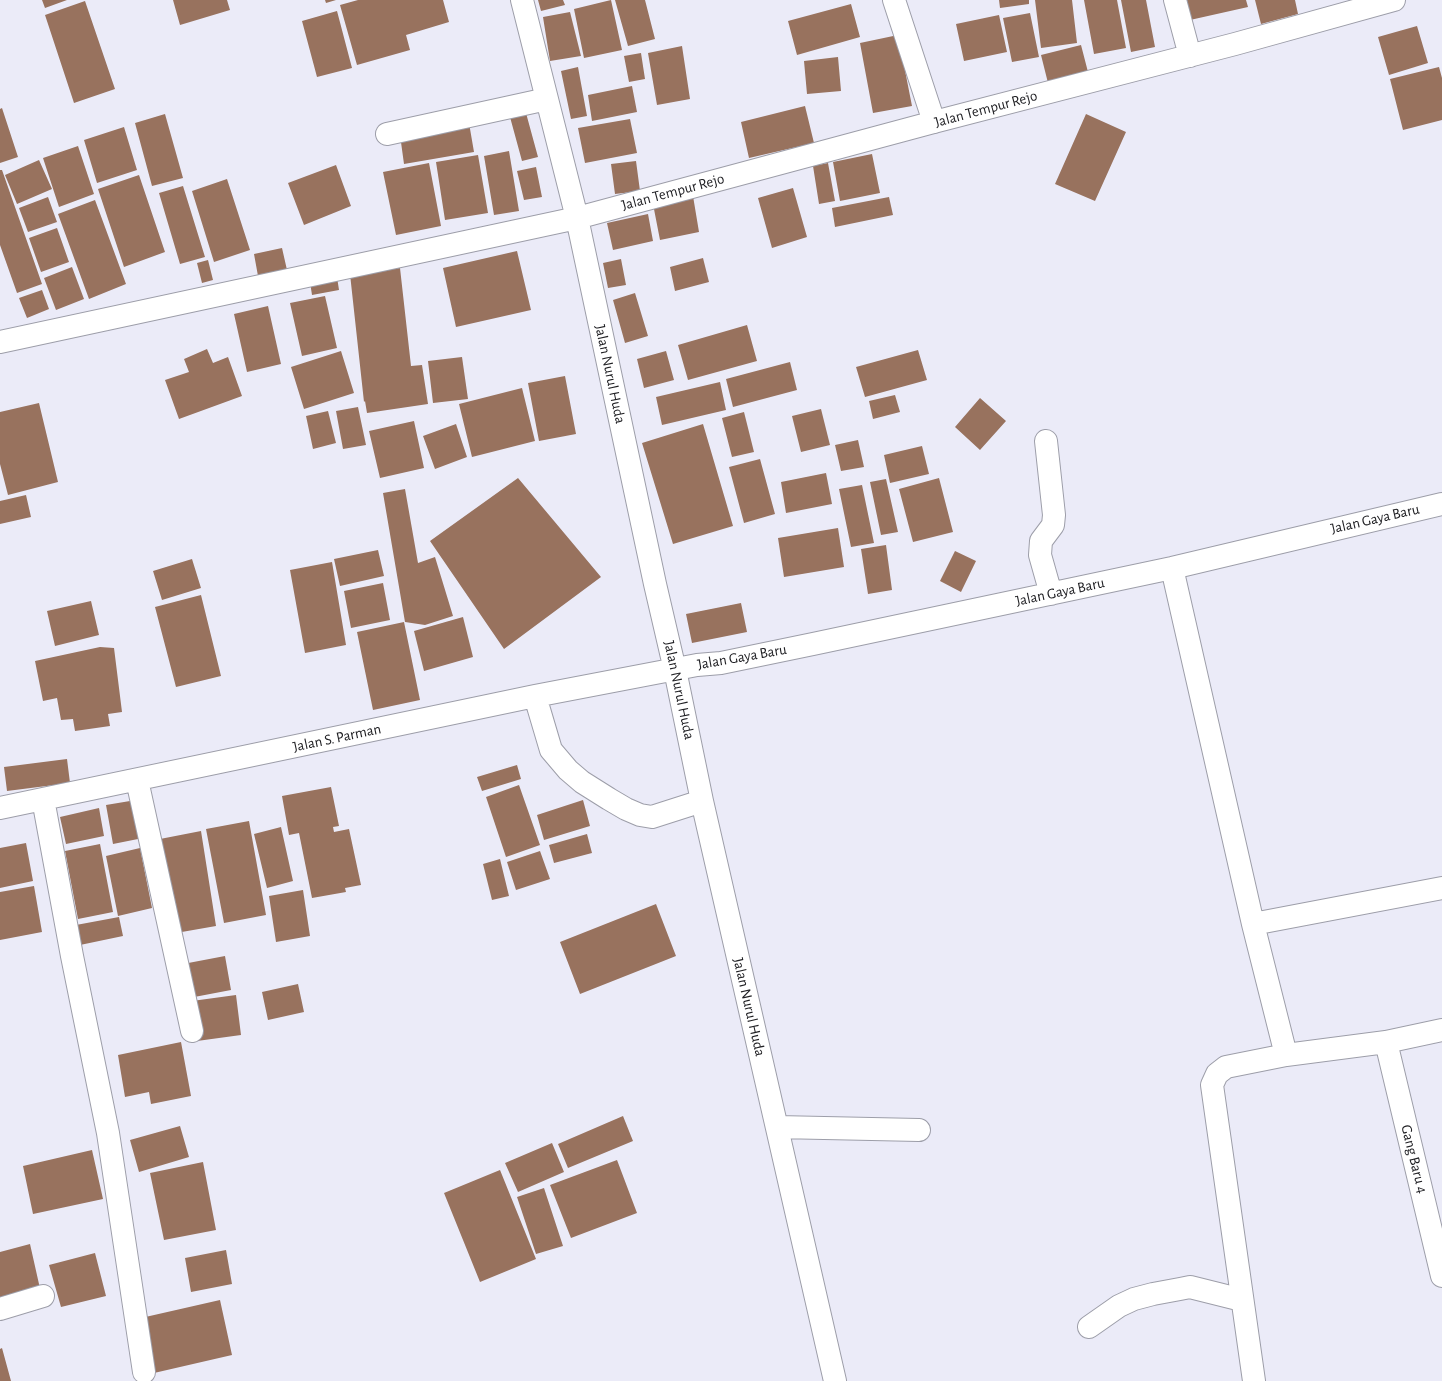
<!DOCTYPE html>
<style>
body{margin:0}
canvas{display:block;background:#ebebf8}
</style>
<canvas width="1442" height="1381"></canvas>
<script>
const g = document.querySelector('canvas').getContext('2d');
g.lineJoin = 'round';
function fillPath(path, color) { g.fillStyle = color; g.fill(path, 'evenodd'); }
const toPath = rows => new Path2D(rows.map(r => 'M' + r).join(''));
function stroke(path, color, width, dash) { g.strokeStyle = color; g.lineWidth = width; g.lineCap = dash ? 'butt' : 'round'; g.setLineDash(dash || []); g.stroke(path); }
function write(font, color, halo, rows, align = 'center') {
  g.font = font + ' "Alegreya Sans",sans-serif'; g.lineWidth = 3; g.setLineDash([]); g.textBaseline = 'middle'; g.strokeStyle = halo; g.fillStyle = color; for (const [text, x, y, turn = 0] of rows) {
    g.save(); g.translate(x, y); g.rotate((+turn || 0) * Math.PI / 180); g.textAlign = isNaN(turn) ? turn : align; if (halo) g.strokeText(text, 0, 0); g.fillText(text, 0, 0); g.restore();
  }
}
const building = toPath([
 [42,0,67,0,45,8],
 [173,0,227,0,230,10,180,25],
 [325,0,336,0,326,3],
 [358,0,443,0,449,22,406,35,410,50,357,65,340,5],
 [538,0,563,0,565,5,541,11],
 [611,0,622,50,584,58,574,9],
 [615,0,645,0,655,39,628,46],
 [999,0,1029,0,1029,4,1000,8],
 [1035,0,1072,0,1077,43,1041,48],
 [1084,0,1117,0,1126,48,1094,54],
 [1121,0,1146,0,1155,47,1131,52],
 [1187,0,1246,0,1248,7,1190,20],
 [1255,0,1295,0,1298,14,1261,24],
 [85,1,115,89,74,103,45,15],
 [851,4,860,37,797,55,788,21],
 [337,11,352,68,317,77,302,21],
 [570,12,581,56,550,61,543,17],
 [1030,13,1039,57,1012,62,1003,18],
 [999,15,1007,52,964,61,956,24],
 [1417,26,1428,63,1389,75,1378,37],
 [898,35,912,106,873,113,860,43],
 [1081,45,1088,72,1048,83,1041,55],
 [682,46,690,99,657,105,648,53],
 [641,53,645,79,629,82,624,56],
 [838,57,841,91,807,94,804,61],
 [578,67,587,116,571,119,561,71],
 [1439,67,1442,78,1442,120,1403,130,1390,79],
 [632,86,637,112,592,121,588,95],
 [805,106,814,143,749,158,741,122],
 [2,108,18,157,0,163,0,109],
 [526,113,538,157,522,161,510,117],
 [165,114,183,178,152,186,135,123],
 [1086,114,1126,132,1095,201,1055,184],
 [630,119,637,153,585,163,578,128],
 [469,123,474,152,404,164,400,135],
 [124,127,137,170,97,183,84,140],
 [78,146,94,194,59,207,43,158],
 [509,151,519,211,494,215,484,156],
 [872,154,880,193,840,201,833,162],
 [478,155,488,213,445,220,436,162],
 [39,160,52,189,17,204,5,175],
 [636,161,640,191,615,194,611,164],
 [429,163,441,226,396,235,383,172],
 [828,163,835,201,819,204,813,166],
 [336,165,351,206,304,225,288,183],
 [536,167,542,197,524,200,517,171],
 [0,170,2,170,42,284,17,293,0,245],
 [139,175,165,252,124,267,98,189],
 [227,179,250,250,214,262,192,191],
 [183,186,205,257,180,264,159,193],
 [793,188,807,237,772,248,758,198],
 [693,196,699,232,660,240,653,204],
 [48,197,57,222,28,232,19,208],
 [889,197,893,215,835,227,832,208],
 [95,200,126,284,89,299,58,214],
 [648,214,653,241,613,250,607,223],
 [57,228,69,262,41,272,29,238],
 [282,248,287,270,258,276,254,254],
 [517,251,531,310,456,327,443,268],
 [703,258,709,282,675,291,670,267],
 [621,259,626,285,608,288,603,263],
 [208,260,213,280,202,283,197,263],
 [72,267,84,299,56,310,44,278],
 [400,268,411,366,422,365,428,404,367,413,365,401,364,402,350,274],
 [337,277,339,290,312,295,310,282],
 [42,290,49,309,27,318,19,298],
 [635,293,648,336,625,343,613,300],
 [325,296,337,348,302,356,290,303],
 [268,306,281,364,247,372,234,314],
 [747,325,757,361,688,380,678,345],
 [207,349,213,363,228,357,242,396,179,419,165,380,189,372,184,359],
 [918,350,927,380,865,397,856,367],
 [341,351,354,393,304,409,291,367],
 [666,351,674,380,644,388,637,359],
 [462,357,468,399,433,403,428,361],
 [790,362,797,390,733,407,726,379],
 [565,376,576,434,539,441,528,383],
 [720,382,726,410,662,425,656,397],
 [522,388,535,441,472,457,459,404],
 [895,395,900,412,873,419,869,401],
 [980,398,1006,421,980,450,955,427],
 [39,403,58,482,8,495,0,464,0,412],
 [358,407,366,445,343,449,336,411],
 [821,409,830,445,801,452,792,416],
 [328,411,336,443,313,449,306,416],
 [744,412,754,452,732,457,722,418],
 [414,421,424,468,380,478,369,431],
 [456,424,467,457,435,469,423,436],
 [703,424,733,526,673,544,642,443],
 [858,440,864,467,841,471,835,445],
 [922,446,929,474,890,483,884,455],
 [760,459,775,514,744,523,729,467],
 [826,473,832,504,786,513,781,482],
 [518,478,601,577,504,649,430,541],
 [939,478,953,532,913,542,899,489],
 [886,479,898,532,881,535,870,482],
 [862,485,874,543,851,547,839,489],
 [405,489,418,563,435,557,453,616,425,625,405,622,383,493],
 [26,495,31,517,0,524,0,501],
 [838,528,844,567,784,577,778,538],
 [886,545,892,590,868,594,861,549],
 [378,550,384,576,340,586,334,559],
 [955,551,976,561,961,592,940,581],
 [192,559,201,588,162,600,153,571],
 [332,562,346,645,305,653,290,570],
 [383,583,390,620,351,628,344,591],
 [201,595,221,676,176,687,155,607],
 [91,601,99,635,55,646,47,611],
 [741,603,747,632,692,643,686,614],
 [463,617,473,657,424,671,414,631],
 [404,622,420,700,373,710,357,632],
 [100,647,114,648,122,712,108,714,110,726,75,731,73,719,61,720,57,698,43,701,35,661],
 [67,759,70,783,7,791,4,767],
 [517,765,521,779,482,791,477,777],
 [519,785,540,845,506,857,486,797],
 [331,787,339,826,333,827,334,832,349,829,361,885,345,888,346,892,312,898,299,833,289,835,282,796],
 [136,800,143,838,113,844,106,805],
 [583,800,590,826,544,840,537,815],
 [99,808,104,836,66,844,60,817],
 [249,821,266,915,224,923,206,829],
 [281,827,293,881,267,888,254,834],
 [201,831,216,926,176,933,160,839],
 [587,834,592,853,554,863,549,845],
 [26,843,33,881,0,888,0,848],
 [100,844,113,912,78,919,65,851],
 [140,848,152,908,118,916,106,856],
 [540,851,550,879,516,890,507,862],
 [500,859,509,896,492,900,483,864],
 [34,886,42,932,0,940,0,892],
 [303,890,310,936,276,942,269,896],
 [656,904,676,956,580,994,560,942],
 [119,917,123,936,80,945,76,925],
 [225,956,231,990,189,998,183,964],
 [298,984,304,1012,268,1020,262,992],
 [236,995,241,1035,197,1041,192,1001],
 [181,1042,191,1096,151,1104,149,1092,125,1097,118,1055],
 [623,1116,633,1141,568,1168,558,1144],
 [180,1126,189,1157,139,1172,130,1140],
 [552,1143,564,1172,518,1192,505,1163],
 [92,1150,103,1199,33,1214,23,1166],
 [617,1160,637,1213,571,1238,550,1185],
 [203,1162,216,1230,164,1240,150,1173],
 [500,1170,536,1259,480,1282,444,1193],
 [544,1188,563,1246,536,1254,517,1197],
 [30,1244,41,1293,0,1302,0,1252],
 [226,1250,232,1284,191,1292,185,1258],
 [95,1253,106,1296,61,1307,49,1265],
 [220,1300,232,1355,154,1373,141,1318],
 [2,1348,11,1381,0,1381,0,1349]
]);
const street = toPath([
 [522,0,577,218,655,584,675,670,702,801,835,1381],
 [894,0,934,122],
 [1175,0,1190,56],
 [387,134,547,99],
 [0,342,577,218,934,122,1235,44,1394,0],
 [1046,441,1054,515,1053,525,1041,541,1040,555,1051,594],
 [1172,568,1253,924,1286,1055],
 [535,696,551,750,568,770,582,782,609,799,626,809,640,815,652,817,702,801],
 [137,780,192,1031],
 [43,799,72,956,108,1133,144,1372],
 [0,808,535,696,697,665,721,663,813,644,1172,568,1442,504],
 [1253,924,1442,888],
 [1386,1042,1442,1276],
 [777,1127,919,1130],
 [0,1309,43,1296],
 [1089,1327,1119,1306,1134,1299,1153,1294,1180,1289,1190,1287,1242,1300],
 [1254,1381,1212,1085,1217,1074,1226,1067,1286,1055,1386,1042,1442,1030]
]);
const streetNames = [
 ["Jalan Tempur Rejo",986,109,-15],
 ["Jalan Tempur Rejo",673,192,-15],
 ["Jalan Nurul Huda",610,374,78],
 ["Jalan Gaya Baru",1375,519,-13],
 ["Jalan Gaya Baru",1060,592,-12],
 ["Jalan Gaya Baru",742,657,-10],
 ["Jalan Nurul Huda",679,690,78],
 ["Jalan S. Parman",337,738,-12],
 ["Jalan Nurul Huda",749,1007,77],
 ["Gang Baru 4",1414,1159,76]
];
fillPath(building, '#98725e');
stroke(street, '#9d9ea9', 24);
stroke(street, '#fff', 22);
write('15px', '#202024', '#fff', streetNames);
</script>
